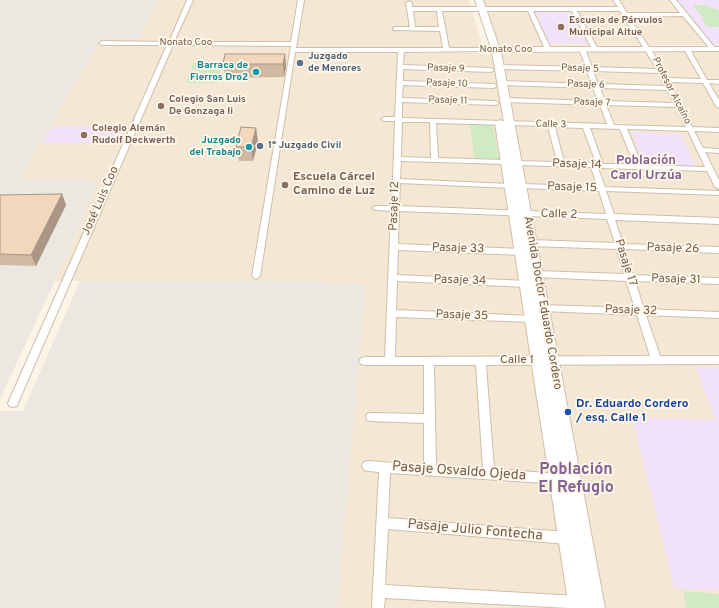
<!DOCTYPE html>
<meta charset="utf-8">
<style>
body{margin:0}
canvas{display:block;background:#fcf5e6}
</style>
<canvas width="719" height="608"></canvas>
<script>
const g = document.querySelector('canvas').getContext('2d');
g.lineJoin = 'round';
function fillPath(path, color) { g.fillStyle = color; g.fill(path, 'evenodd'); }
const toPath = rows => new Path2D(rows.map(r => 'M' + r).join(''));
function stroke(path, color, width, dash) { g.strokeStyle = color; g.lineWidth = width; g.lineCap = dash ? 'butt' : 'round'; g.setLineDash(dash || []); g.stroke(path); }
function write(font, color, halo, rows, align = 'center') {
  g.font = font + ' Overpass,sans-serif'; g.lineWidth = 3.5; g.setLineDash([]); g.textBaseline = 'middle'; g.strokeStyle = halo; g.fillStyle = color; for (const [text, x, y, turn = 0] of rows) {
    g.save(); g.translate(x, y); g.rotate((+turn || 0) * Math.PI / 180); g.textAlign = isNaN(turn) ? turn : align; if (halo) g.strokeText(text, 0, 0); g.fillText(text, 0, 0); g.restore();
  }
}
const residential = toPath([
 [159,0,469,0,483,47,385,48,385,53,719,52,719,608,337,608,366,285,313,281,55,281,99,181,20,180,38,145,101,40,138,39],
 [482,0,719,0,719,45,496,46]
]);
const industrial = toPath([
 [0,0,159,0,138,39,101,40,38,145,20,179,99,181,55,281,0,399],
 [80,281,313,281,366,285,337,608,0,608,0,411,23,411]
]);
const education = toPath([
 [679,0,719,0,719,45,714,45,677,1],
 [535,10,570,11,588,44,549,44],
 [52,126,125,127,118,143,41,143],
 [632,132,681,134,696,167,643,164],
 [696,367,719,367,719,591,674,588,632,417,715,420]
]);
const green = toPath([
 [693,5,703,5,719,10,719,27,708,27,701,19,704,19],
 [193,63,223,63,221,69,191,69],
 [190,70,221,70,219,76,188,76],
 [188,77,219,77,217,83,186,83],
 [470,124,493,125,499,159,474,158],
 [683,591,719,594,719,608,687,608]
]);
const street = toPath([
 [187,0,193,0,174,42,291,42,298,0,304,0,296,48,443,48,440,31,393,30,393,28,395,27,410,27,406,3,409,1,412,3,412,7,618,7,613,0,619,0,627,13,680,13,670,0,676,0,716,49,711,50,683,16,629,17,665,71,668,78,701,79,684,49,687,47,690,49,707,80,719,80,719,84,709,83,719,100,719,108,716,106,703,83,670,82,692,127,719,128,719,132,694,131,703,148,719,149,719,153,705,152,719,180,719,189,715,187,707,171,598,168,605,187,719,191,719,195,606,191,614,214,719,218,719,224,615,220,623,244,719,247,719,253,625,249,633,275,719,278,719,284,635,281,644,309,719,312,719,318,646,315,660,356,719,356,719,364,486,365,494,469,560,474,564,475,566,479,564,483,560,484,390,473,388,518,567,532,571,534,573,538,571,542,567,544,388,529,385,585,577,596,582,597,583,602,582,607,569,608,385,598,384,608,372,608,379,472,368,471,364,470,362,466,364,462,368,461,424,465,424,423,371,421,367,420,366,417,367,414,371,413,424,414,424,365,364,365,361,364,359,361,361,358,364,357,385,357,391,211,376,210,372,208,376,206,392,206,395,121,384,121,381,119,384,117,395,117,398,52,295,52,260,276,256,279,252,276,291,46,173,45,18,403,17,406,13,407,9,406,8,403,167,45,102,45,99,43,102,41,169,42,187,0],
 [413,11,437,11,439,27,415,27,413,11],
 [442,11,528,11,545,49,548,51,551,49,533,11,572,11,592,49,595,51,598,49,577,11,620,11,657,69,592,67,585,49,582,47,579,49,586,67,499,65,496,67,499,69,587,71,592,84,502,81,499,83,502,85,593,88,598,101,505,98,502,100,505,102,600,105,607,124,402,118,402,102,496,105,499,103,496,101,402,98,403,85,494,88,497,86,494,84,403,81,403,69,491,72,494,70,491,68,403,65,404,52,489,51,490,50,487,48,449,48,442,11],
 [593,71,659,73,665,86,598,84,593,71],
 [600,88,667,90,674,103,605,101,600,88],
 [606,105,676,107,686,127,614,125,606,105],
 [402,122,430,122,431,158,401,157,402,122],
 [436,123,548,126,557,162,516,161,513,161,513,165,591,167,597,186,520,184,516,186,520,188,599,191,606,214,399,206,400,183,510,188,514,186,510,184,400,179,401,161,506,164,510,162,506,160,438,158,436,123],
 [555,127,583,128,596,163,564,162,555,127],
 [590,128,620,129,634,164,603,164,590,128],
 [627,129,688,131,705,167,642,165,627,129],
 [399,211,607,219,615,243,531,240,527,243,531,246,617,249,624,274,536,271,532,274,536,277,626,281,635,308,543,305,538,308,543,311,637,315,650,356,395,357,396,317,533,322,536,321,538,319,536,317,533,316,396,310,397,281,527,287,531,284,527,281,397,275,398,250,522,255,526,252,522,249,398,244,399,211],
 [434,365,476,365,483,469,436,466,434,365]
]);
const secondary = toPath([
 [475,0,483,0,499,47,719,47,719,51,501,52,605,608,569,608,495,123,500,120,504,122,492,52,483,50,491,48,475,0]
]);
const wall = toPath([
 [285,54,286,67,284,77,225,78,223,64],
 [256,128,258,142,253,161,239,161,236,147],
 [62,194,66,205,36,266,0,265,0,195]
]);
const shadedWall = toPath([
 [285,54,286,67,284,77,283,64],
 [256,128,258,142,253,161,251,147],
 [62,194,66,205,36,266,31,255]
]);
const building = toPath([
 [225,54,285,54,283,64,223,64,225,54],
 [241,127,256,128,251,147,236,147,241,127],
 [62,194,31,255,0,254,0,195,62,194]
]);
const markers = [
 [561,27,4,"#8d6e63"],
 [300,63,4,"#5c6f8a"],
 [256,72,4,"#0f9aa8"],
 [161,106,4,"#8d6e63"],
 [84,135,4,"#8d6e63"],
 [260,146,4,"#5c6f8a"],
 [249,147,4,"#0f9aa8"],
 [285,185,4,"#8d6e63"],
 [568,412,4,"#1a4fb4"]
];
const farEducationnames = [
 ["Escuela de Párvulos",569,21],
 ["Municipal Altue",569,33],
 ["Colegio San Luis",169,100],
 ["De Gonzaga Ii",169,112],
 ["Colegio Alemán",92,129],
 ["Rudolf Deckwerth",92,141]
];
const farStreetnames = [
 ["Nonato Coo",186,43],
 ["Nonato Coo",506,50],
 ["Pasaje 9",446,69,2],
 ["Pasaje 5",580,69,2],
 ["Pasaje 10",447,84,2],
 ["Pasaje 6",586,85,2],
 ["Profesor Alcaíno",671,91,63],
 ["Pasaje 11",448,101,2],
 ["Pasaje 7",592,103,2],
 ["Calle 3",551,125,2]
];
const farServicenames = [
 ["Juzgado",308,57],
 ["de Menores",308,69],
 ["1° Juzgado Civil",268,146]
];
const farCulturenames = [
 ["Barraca de",248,66],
 ["Fierros Dro2",248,78],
 ["Juzgado",241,141],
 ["del Trabajo",241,153]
];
const streetNames = [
 ["Pasaje 14",577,165,2],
 ["Pasaje 15",572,188,2],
 ["José Luis Coo",101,201,-66],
 ["Pasaje 12",395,206,-88],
 ["Calle 2",559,215,2],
 ["Pasaje 33",458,249,2],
 ["Pasaje 26",673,249,2],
 ["Pasaje 17",625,263,72],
 ["Pasaje 31",676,280,2],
 ["Pasaje 34",460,281,2],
 ["Avenida Doctor Eduardo Cordero",542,303,80],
 ["Pasaje 32",631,311,2],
 ["Pasaje 35",462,316,2],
 ["Calle 1",517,361]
];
const educationNames = [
 ["Escuela Cárcel",293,178],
 ["Camino de Luz",293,192]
];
const transitNames = [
 ["Dr. Eduardo Cordero",576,405],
 ["/ esq. Calle 1",576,419]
];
const neighbourhoodNames = [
 ["Población",646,161],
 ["Carol Urzúa",646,176]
];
const nearStreetnames = [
 ["Pasaje Osvaldo Ojeda",459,472,4],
 ["Pasaje Julio Fontecha",475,531,5]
];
const nearNeighbourhoodnames = [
 ["Población",576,471],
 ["El Refugio",576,489]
];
fillPath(residential, '#f4e8d4');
fillPath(industrial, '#ece7e0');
fillPath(education, '#f2e2f9');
fillPath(green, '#d0eac4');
stroke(street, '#cebeac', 2);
stroke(secondary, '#d1bfa9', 2);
fillPath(street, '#fff');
fillPath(secondary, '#fff');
fillPath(wall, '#d0b9a3');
fillPath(shadedWall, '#a99684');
fillPath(building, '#f2d7bd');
stroke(building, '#a99684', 1);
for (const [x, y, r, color] of markers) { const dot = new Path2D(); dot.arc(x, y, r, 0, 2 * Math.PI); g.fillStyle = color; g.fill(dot); stroke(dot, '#fff9ec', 1.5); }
write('bold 10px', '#785e54', '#fff9ec', farEducationnames, 'left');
write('10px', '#755d4b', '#fff9ec', farStreetnames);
write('bold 10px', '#4e5e75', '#fff9ec', farServicenames, 'left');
write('bold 10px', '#0d838f', '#fff9ec', farCulturenames, 'right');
write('12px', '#755d4b', '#fff9ec', streetNames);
write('bold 12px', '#785e54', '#fff9ec', educationNames, 'left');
write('bold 12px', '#164399', '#fff9ec', transitNames, 'left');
write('bold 13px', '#866292', '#fff9ec', neighbourhoodNames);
write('14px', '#755d4b', '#fff9ec', nearStreetnames);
write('bold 16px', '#866292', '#fff9ec', nearNeighbourhoodnames);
</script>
